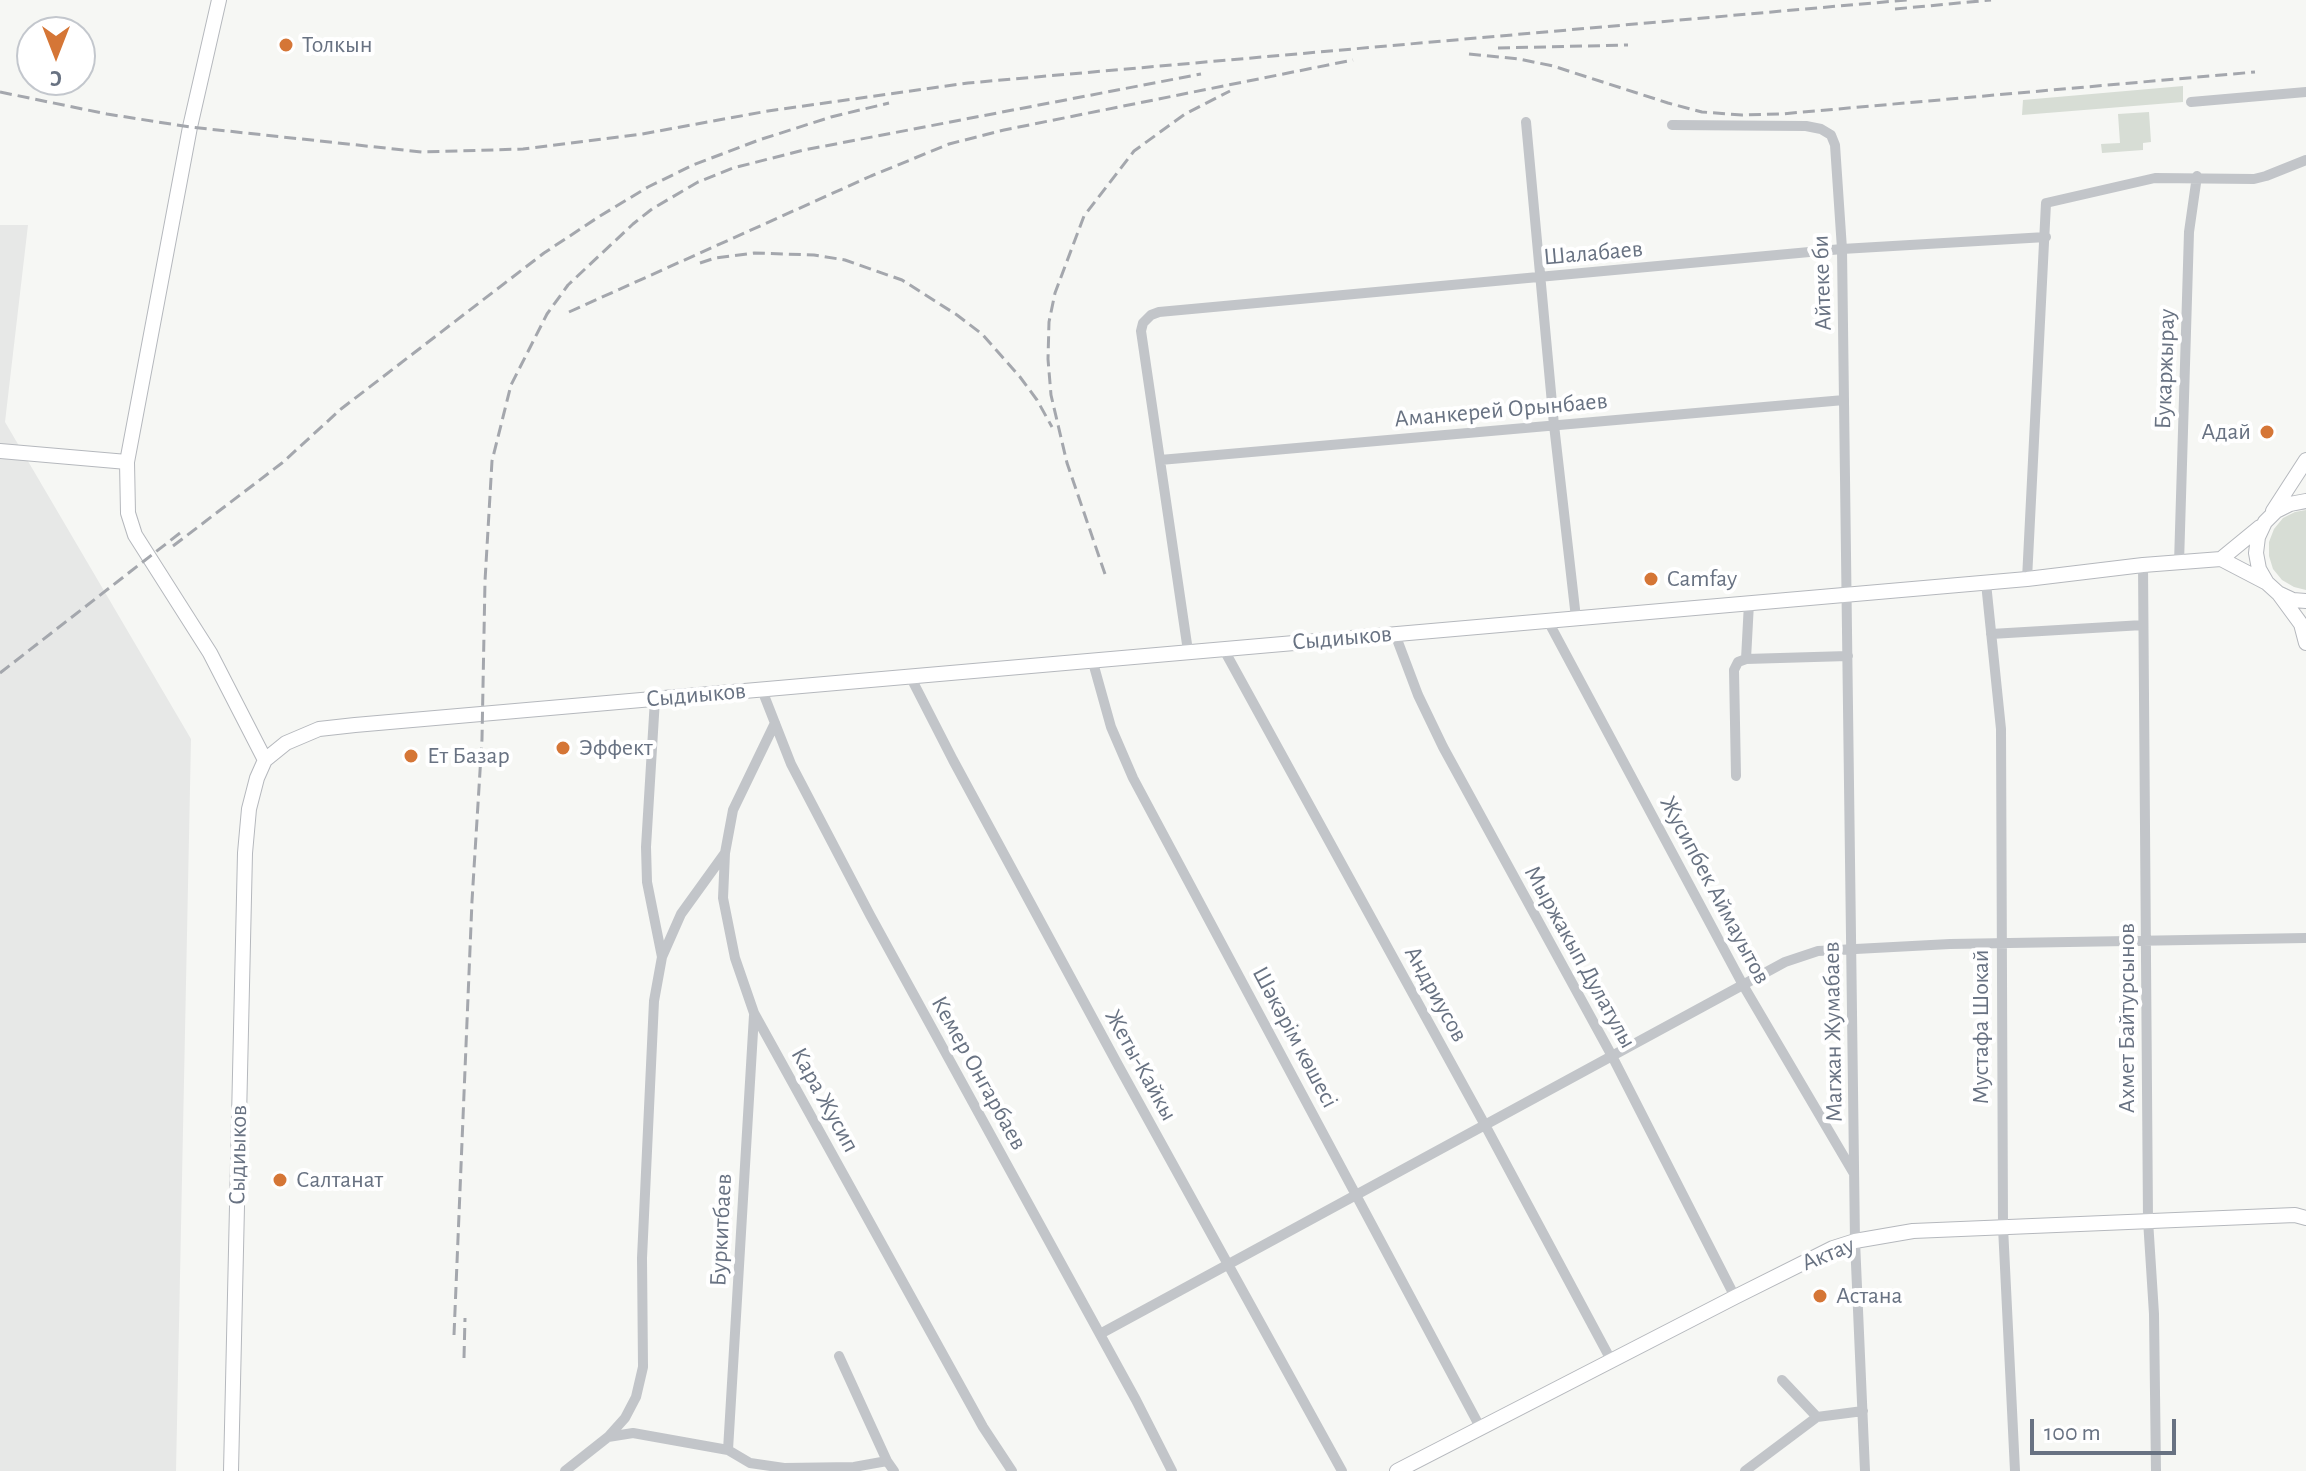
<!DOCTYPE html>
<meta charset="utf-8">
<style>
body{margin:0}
#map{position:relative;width:2306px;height:1471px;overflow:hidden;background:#f6f7f4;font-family:"Alegreya Sans",sans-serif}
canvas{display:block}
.north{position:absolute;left:16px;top:16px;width:80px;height:80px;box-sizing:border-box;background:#fff;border:2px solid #c3c7cd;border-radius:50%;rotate:180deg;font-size:22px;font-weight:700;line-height:32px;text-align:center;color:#687282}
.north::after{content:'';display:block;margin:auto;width:28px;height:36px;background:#d57636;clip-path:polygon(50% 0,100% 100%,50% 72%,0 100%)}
.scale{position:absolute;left:2030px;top:1419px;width:146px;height:36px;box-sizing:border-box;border:4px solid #687282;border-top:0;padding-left:10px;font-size:24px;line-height:28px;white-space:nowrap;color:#687282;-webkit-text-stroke:6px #fff;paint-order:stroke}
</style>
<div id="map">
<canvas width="2306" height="1471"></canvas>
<div class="north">С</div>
<div class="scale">100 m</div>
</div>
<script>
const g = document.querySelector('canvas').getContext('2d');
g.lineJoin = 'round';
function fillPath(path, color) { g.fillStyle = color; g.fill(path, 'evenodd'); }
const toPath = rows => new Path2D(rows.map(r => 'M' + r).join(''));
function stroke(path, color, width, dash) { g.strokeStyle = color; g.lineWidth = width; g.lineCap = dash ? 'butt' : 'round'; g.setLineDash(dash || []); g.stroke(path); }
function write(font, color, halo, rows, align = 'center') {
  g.font = font + ' "Alegreya Sans",sans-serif'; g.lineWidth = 8; g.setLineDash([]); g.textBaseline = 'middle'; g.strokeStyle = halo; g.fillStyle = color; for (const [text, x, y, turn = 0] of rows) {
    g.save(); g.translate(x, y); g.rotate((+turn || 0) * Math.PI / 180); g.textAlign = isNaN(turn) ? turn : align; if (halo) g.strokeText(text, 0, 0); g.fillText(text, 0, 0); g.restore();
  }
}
const built = toPath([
 [0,225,28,225,5,422,191,739,176,1471,0,1471]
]);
const green = toPath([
 [2183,86,2183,102,2022,115,2023,100],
 [2149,112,2151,142,2143,143,2143,150,2102,153,2101,144,2120,143,2118,114],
 [2306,510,2306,590,2294,587,2282,580,2273,569,2269,556,2269,542,2274,529,2283,518,2295,512]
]);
const street = toPath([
 [2191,102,2306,92],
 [1526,122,1554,425,1576,618],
 [1672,125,1806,126,1821,129,1831,135,1835,145,1842,249,1855,1241,1865,1471],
 [1160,460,1844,400],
 [2179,563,2189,232,2197,176],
 [2143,565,2148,1220,2154,1314,2156,1471],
 [2027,579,2046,203,2155,178,2254,179,2266,176,2306,160],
 [1986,583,2001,729,2003,1227,2015,1471],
 [1548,621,1743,985,1853,1172],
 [1395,634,1418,695,1443,747,1612,1056,1735,1297],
 [1991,634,2143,625],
 [1223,648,1485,1125,1611,1360],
 [1188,651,1141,331,1143,323,1151,315,1159,312,1842,249,2046,237],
 [1092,659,1111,727,1133,778,1480,1427],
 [1746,659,1749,603],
 [910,676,953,760,1118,1065,1342,1471],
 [762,690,791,764,870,915,1136,1400,1172,1471],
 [655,699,646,847,647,882,662,957],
 [775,723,733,810,725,853,723,898,735,958,754,1013,983,1427,1012,1471],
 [1736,776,1734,670,1738,662,1746,659,1848,656],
 [1100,1334,1785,962,1818,951,1950,944,2306,938],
 [839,1356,887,1461,894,1471],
 [1782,1380,1817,1417],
 [608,1437,625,1418,636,1397,643,1367,642,1258,654,1001,662,957,681,914,725,853],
 [728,1450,754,1015],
 [565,1471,608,1437,633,1433,728,1450,750,1463,784,1468,854,1467,887,1461],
 [1745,1471,1817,1417,1863,1411]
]);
const secondary = toPath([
 [219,0,190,127,127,462,128,513,135,535,210,653,265,760],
 [0,451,127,462],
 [2306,501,2290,504,2276,511,2265,522,2258,537,2256,553,2259,569,2267,583,2278,593,2293,600,2306,601],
 [2273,511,2306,460],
 [2221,559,2260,527],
 [2279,594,2301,624,2306,643],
 [231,1471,245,853,249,809,257,778,265,760,286,743,319,729,355,725,2027,579,2143,565,2221,559,2267,583],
 [1397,1471,1735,1297,1833,1248,1855,1241,1913,1231,2295,1215,2306,1218]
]);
const rail = toPath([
 [1895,9,1991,0],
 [1498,48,1628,45],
 [1469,54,1519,59,1553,66,1668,103,1702,112,1742,115,1781,114,2255,72],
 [0,92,107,114,190,127,422,152,523,149,642,134,768,111,968,83,1907,0],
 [700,263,715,258,754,253,814,255,845,260,902,280,957,315,982,334,1020,377,1037,400,1052,427],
 [569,312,871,176,949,144,1004,130,1353,60],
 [173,546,282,463,341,409,544,253,600,216,648,187,693,165,759,140,831,117,889,103],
 [1105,574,1067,463,1051,395,1048,359,1049,322,1055,293,1084,216,1134,151,1185,114,1230,91],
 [0,673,180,533],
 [454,1335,472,901,482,739,485,581,492,461,511,385,547,314,568,285,633,224,652,209,698,182,733,168,804,150,1201,74],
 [464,1358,465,1318]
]);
const markers = [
 [286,45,8,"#d57636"],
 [2267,432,8,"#d57636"],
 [1651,579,8,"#d57636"],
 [563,748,8,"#d57636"],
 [411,756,8,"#d57636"],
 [280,1180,8,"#d57636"],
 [1820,1296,8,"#d57636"]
];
const poiNames = [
 ["Толкын",302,45],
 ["Адай",2251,432,"right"],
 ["Camfay",1667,579],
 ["Эффект",579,748],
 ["Ет Базар",427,756],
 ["Салтанат",296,1180],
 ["Астана",1836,1296]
];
const streetNames = [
 ["Шалабаев",1593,253,-5],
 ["Айтеке би",1822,283,-92],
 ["Букаржырау",2165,369,-88],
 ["Аманкерей Орынбаев",1501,410,-5],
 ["Сыдиыков",1342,638,-5],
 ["Сыдиыков",696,695,-5],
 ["Жусипбек Аймауытов",1715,890,62],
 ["Мыржакып Дулатулы",1580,957,61],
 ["Андриусов",1436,994,61],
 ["Ахмет Байтурсынов",2127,1018,-90],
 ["Мустафа Шокай",1981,1027,-90],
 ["Магжан Жумабаев",1833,1032,-91],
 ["Шәкәрім көшесі",1295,1037,62],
 ["Жеты-Кайкы",1141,1065,61],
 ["Кемер Онгарбаев",979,1073,61],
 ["Кара Жусип",825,1100,61],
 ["Сыдиыков",238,1155,-89],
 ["Буркитбаев",721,1230,-87],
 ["Актау",1828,1254,-22]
];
fillPath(built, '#e7e8e7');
fillPath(green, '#d7ddd5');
stroke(secondary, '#b5b8bd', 16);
stroke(street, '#c2c5c9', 10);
stroke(secondary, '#fff', 14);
stroke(rail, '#a4a7ad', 3, [12, 6]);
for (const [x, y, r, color] of markers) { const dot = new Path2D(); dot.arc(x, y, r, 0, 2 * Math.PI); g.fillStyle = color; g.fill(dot); stroke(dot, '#fff', 3); }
write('24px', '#687282', '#fff', poiNames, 'left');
write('24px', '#687282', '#fff', streetNames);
</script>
